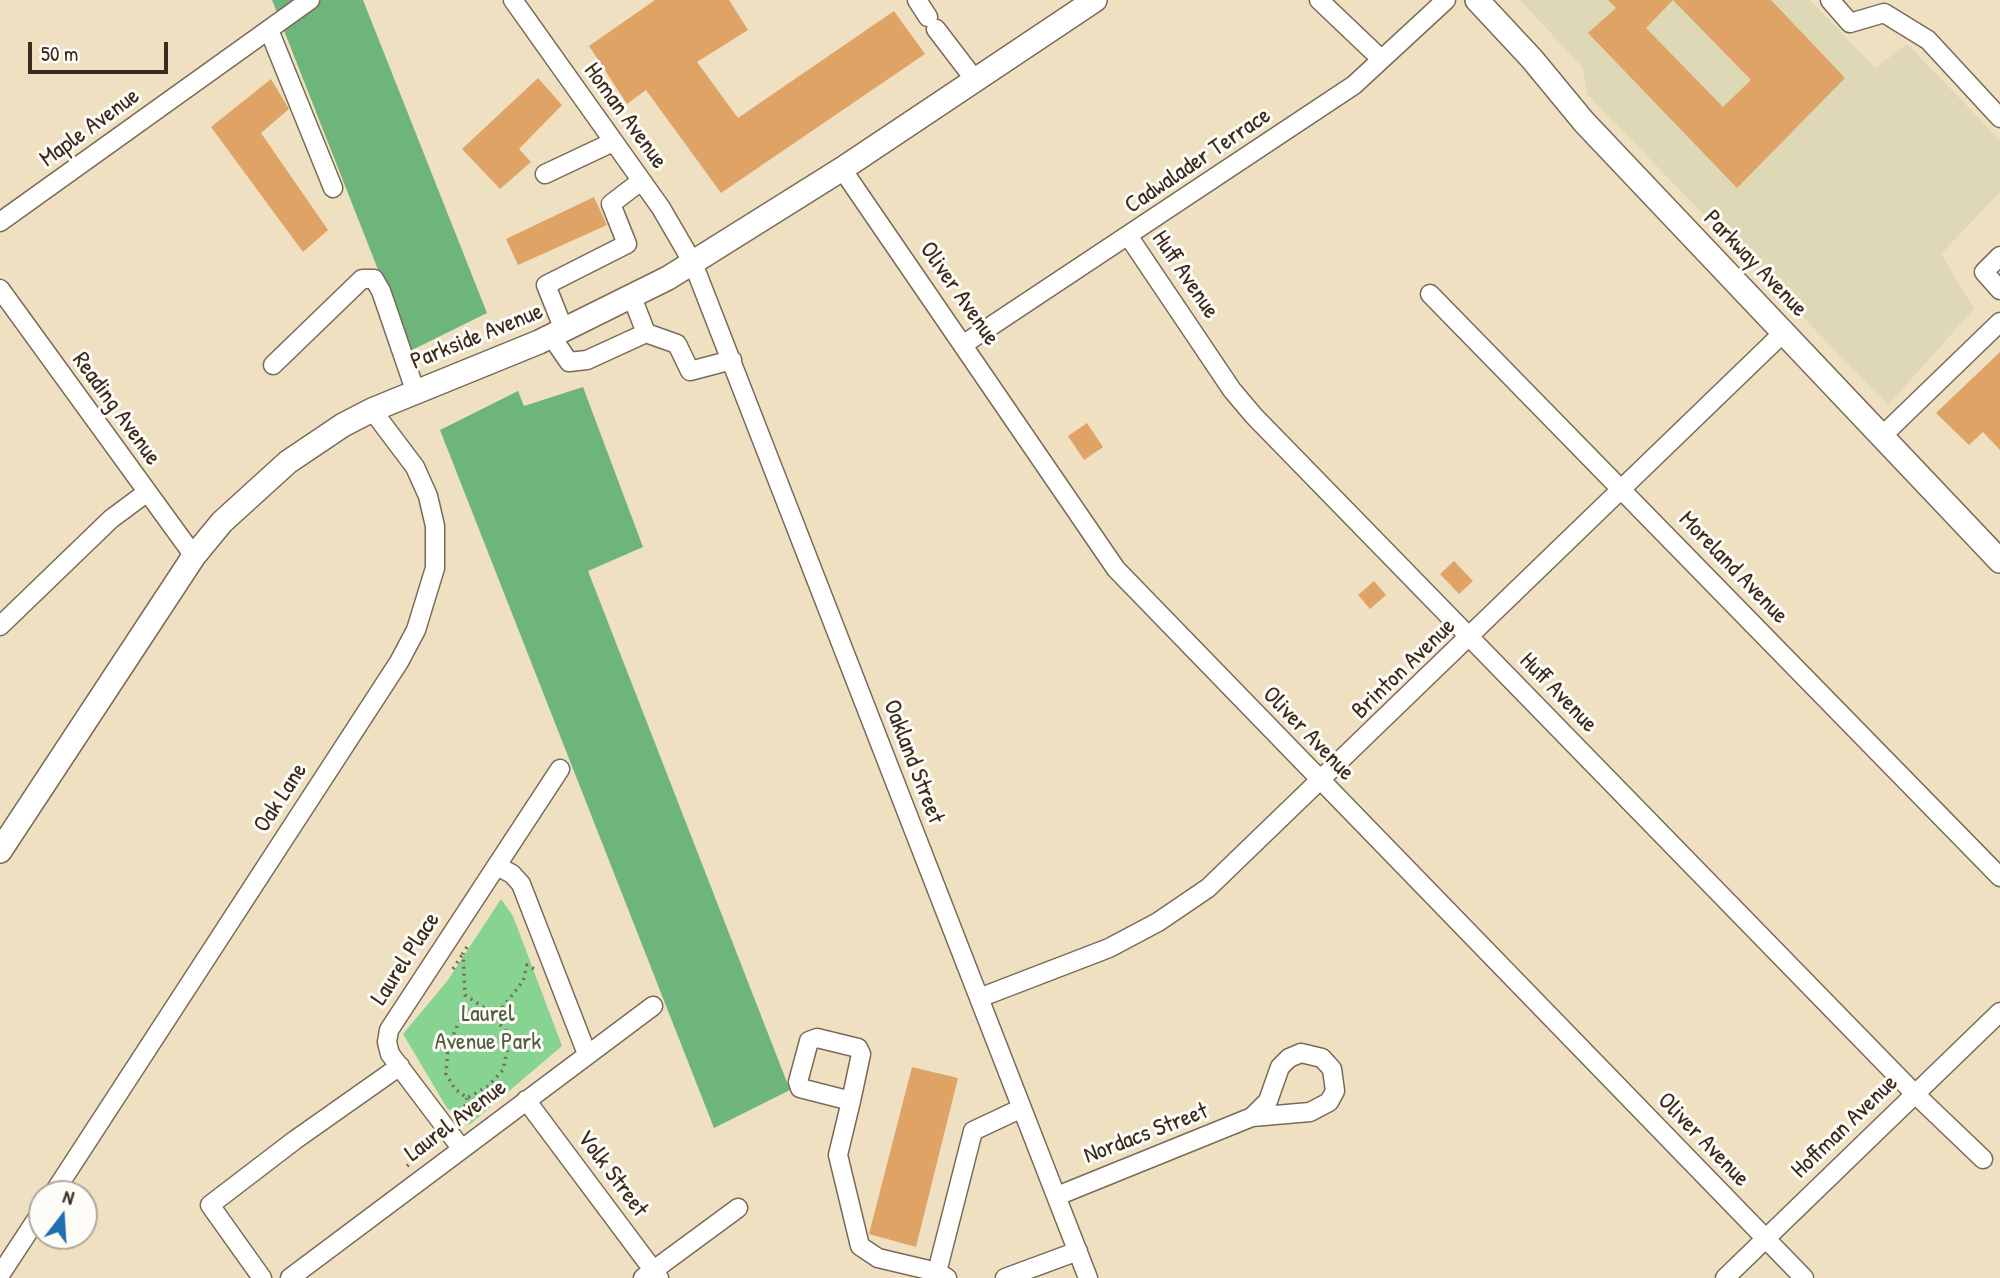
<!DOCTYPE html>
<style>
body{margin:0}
#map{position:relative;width:2000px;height:1278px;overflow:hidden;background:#efe0c1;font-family:"Patrick Hand",sans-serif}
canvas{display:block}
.north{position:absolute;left:28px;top:1180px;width:70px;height:70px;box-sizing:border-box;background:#fdfcf7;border:2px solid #afa8a0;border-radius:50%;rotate:17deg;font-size:19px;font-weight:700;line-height:28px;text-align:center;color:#3b2a1e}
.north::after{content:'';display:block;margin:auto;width:24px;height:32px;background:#1f6fb2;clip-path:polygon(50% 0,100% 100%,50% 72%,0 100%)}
.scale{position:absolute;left:28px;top:42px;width:140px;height:32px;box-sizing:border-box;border:4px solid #3b2a1e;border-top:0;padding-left:9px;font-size:21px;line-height:24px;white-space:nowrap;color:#3b2a1e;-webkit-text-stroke:5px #fdfcf7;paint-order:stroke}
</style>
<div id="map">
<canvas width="2000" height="1278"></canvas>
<div class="north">N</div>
<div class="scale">50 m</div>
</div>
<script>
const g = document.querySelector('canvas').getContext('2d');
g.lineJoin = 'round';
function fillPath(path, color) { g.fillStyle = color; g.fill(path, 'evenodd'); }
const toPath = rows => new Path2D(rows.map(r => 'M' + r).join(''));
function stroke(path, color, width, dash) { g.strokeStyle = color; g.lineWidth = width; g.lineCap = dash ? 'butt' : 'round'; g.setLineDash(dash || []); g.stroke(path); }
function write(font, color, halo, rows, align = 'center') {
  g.font = font + ' "Patrick Hand",sans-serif'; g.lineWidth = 6; g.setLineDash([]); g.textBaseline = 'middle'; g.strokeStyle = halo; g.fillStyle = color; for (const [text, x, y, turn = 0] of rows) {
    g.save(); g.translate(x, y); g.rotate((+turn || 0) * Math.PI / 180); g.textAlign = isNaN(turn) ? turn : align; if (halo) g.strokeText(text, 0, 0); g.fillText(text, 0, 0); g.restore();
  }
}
const built = toPath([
 [1520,0,1810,0,1875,68,1907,44,2000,140,2000,192,1941,254,1974,309,1888,405,1587,94,1583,68]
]);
const green = toPath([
 [501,899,513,916,562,1046,469,1125,447,1108,403,1034,448,980]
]);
const forest = toPath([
 [272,0,363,0,487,313,410,351],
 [583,387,643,547,588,571,790,1090,714,1128,440,430,518,391,524,406]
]);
const building = toPath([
 [655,0,729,0,748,30,697,62,738,118,894,11,925,54,721,193,646,90,627,104,589,46],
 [1608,0,1673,0,1646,28,1723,107,1751,80,1673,0,1771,0,1845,78,1737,188,1588,33,1616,8],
 [538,78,562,105,519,149,531,162,500,189,462,149],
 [271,79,289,109,261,133,328,230,303,252,211,127],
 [594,197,607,225,518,265,506,239],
 [2000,352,2000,450,1983,432,1969,445,1936,413],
 [1087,423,1103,447,1084,460,1068,436],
 [1454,561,1473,581,1459,594,1440,574],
 [1374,581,1386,595,1370,609,1358,595],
 [912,1067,958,1078,916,1247,869,1234]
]);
const path = toPath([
 [467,947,463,953,465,995,486,1009,502,1008,523,981,527,965,534,969],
 [453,969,462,955],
 [486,1009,506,1031,508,1046,503,1070,488,1086,467,1098,455,1089,446,1074,448,1047,459,1022,470,1011,486,1009],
 [462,1120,467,1098],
 [407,1166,437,1143]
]);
const minor = toPath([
 [513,0,661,208,693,263,1088,1278],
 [917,0,928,17],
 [1319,0,1381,59],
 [1830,0,1850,23,1884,13,1928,40,2000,118],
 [936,29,975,80],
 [269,30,333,188],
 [842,169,1116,569,1804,1278],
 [545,174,613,142],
 [0,222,310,0],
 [1129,237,1232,390,1254,416,1914,1093,1983,1159],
 [2000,256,1984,272,2000,290],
 [0,289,194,556],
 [1430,294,2000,877],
 [632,297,646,333,677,344,690,371,732,360],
 [564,330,546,285,627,244,611,204,641,181],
 [551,336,569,362,587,360,646,333],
 [964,344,1354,85,1446,0],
 [273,365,362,279,374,279,381,291,415,390],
 [1882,436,2000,322],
 [0,626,111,519,146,493],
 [497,866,512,874,521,884,587,1054],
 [979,998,1109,948,1158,922,1208,888,1784,332],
 [1301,1053,1322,1058,1332,1069,1335,1091,1329,1102,1310,1112,1252,1117,1268,1101,1280,1067,1289,1058,1301,1053],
 [526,1100,659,1278],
 [851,1101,800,1088,798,1082,809,1041,817,1038,858,1048,861,1054,851,1101,838,1155,860,1246,878,1258,937,1272,947,1278],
 [461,1148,390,1054,387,1042,389,1030,560,769],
 [53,1194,399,662,416,630,435,568,435,526,428,496,415,467,372,410],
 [1057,1196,1252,1117],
 [937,1272,973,1131,1022,1108],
 [0,1275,42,1211],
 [262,1278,210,1205,295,1140,400,1066],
 [290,1278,653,1006],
 [643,1278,738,1208],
 [1005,1278,1078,1251],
 [1725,1278,2000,1012]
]);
const major = toPath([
 [1477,0,1532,59,1584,122,2000,561],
 [0,851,194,556,222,522,288,462,343,425,372,410,539,342,668,278,842,169,1095,0]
]);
const streetNames = [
 ["Homan Avenue",625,116,54],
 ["Maple Avenue",90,128,-36],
 ["Cadwalader Terrace",1198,161,-34],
 ["Parkway Avenue",1755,264,46],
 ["Huff Avenue",1185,275,56],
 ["Oliver Avenue",959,294,55],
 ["Parkside Avenue",477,337,-22],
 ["Reading Avenue",116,409,54],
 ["Moreland Avenue",1733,568,46],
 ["Brinton Avenue",1404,669,-44],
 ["Huff Avenue",1558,693,46],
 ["Oliver Avenue",1308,734,46],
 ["Oakland Street",913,762,69],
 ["Oak Lane",281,798,-57],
 ["Laurel Place",406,959,-57],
 ["Laurel Avenue",456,1121,-37],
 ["Hoffman Avenue",1845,1127,-44],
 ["Nordacs Street",1146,1134,-21],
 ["Oliver Avenue",1703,1140,46],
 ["Volk Street",612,1174,53]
];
const parkNames = [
 ["Laurel",488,1015],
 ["Avenue Park",488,1043]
];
fillPath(built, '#ded8b7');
fillPath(green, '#87d391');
fillPath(forest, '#6db57b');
fillPath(building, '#e0a366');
stroke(minor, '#7a6a57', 21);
stroke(major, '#7a6a57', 26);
stroke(path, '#7a6a57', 3.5, [2, 5]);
stroke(minor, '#fff', 18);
stroke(major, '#fff', 23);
write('24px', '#3b2a1e', '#fdfcf7', streetNames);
write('24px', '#525d40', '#fdfcf7', parkNames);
</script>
